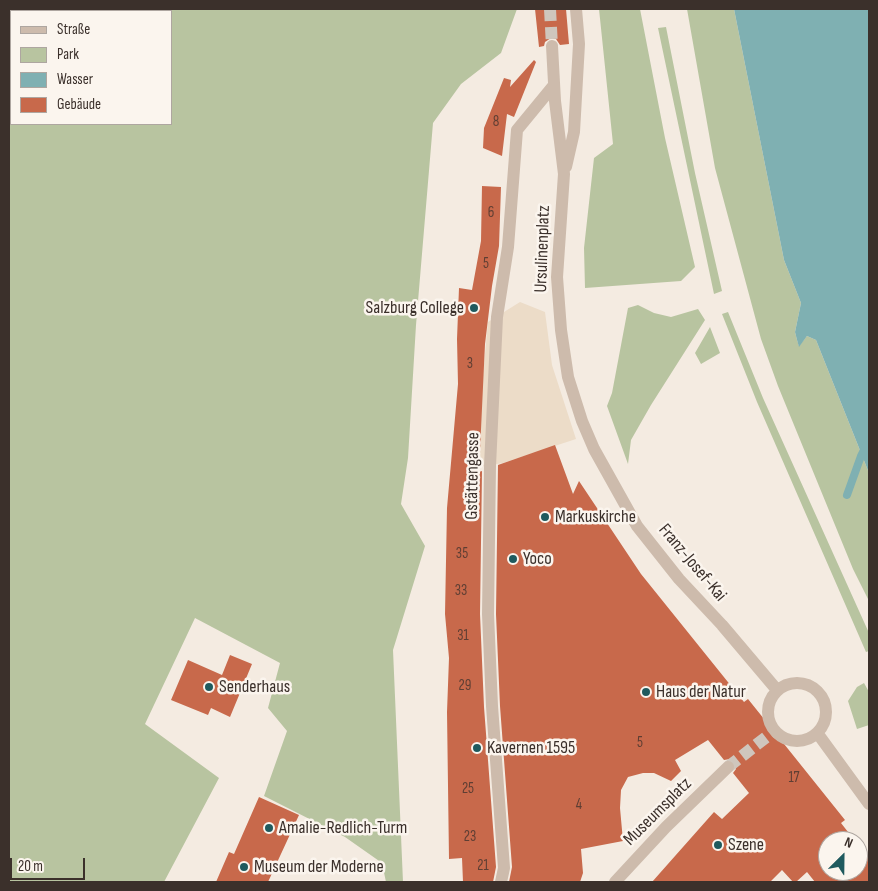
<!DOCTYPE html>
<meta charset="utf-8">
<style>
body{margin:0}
#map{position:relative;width:878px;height:891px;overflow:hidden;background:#f4ebe1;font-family:"Sofia Sans Condensed",sans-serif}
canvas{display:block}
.frame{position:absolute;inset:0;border:10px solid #3b302b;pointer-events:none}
.legend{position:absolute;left:10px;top:10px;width:162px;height:115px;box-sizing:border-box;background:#fbf5ee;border:1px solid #aea6a0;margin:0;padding:6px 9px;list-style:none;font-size:15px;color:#3b302b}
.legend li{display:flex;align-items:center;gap:10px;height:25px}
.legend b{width:25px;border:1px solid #aea6a0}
.north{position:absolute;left:818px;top:831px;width:50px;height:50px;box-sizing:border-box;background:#fbf5ee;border:1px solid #aea6a0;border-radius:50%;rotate:23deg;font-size:14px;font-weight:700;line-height:20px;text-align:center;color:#3b302b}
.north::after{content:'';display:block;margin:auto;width:18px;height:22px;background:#1f5a5e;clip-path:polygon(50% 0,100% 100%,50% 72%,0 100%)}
.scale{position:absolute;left:10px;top:858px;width:75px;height:22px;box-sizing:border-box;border:2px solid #3b302b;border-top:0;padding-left:6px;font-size:15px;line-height:18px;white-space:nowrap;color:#3b302b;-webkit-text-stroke:4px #fbf5ee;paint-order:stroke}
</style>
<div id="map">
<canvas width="878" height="891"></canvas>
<div class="frame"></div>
<ul class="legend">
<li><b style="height:6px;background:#cdbbac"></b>Straße</li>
<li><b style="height:14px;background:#b8c4a0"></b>Park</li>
<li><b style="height:14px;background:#7fb0b2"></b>Wasser</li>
<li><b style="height:14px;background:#c8694b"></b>Gebäude</li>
</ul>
<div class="north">N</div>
<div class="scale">20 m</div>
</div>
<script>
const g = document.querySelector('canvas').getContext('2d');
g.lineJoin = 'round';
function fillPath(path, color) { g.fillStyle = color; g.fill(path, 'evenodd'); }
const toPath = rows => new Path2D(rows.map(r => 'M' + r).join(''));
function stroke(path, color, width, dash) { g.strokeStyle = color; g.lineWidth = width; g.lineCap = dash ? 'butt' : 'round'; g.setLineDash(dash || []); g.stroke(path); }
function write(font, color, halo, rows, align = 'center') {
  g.font = font + ' "Sofia Sans Condensed",sans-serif'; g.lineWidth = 5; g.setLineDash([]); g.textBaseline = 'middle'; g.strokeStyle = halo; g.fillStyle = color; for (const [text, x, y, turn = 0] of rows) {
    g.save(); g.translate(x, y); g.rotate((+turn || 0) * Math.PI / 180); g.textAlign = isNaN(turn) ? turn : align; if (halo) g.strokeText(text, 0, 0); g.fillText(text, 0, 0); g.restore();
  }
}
const green = toPath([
 [9,9,517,9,501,53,461,84,433,123,416,325,408,458,401,504,425,546,393,650,403,882,386,882,382,863,345,837,264,796,287,731,268,708,280,663,195,618,145,724,219,778,164,882,9,882],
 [11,11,171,11,171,124,11,124],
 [599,9,640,9,665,138,695,267,681,281,585,288,584,248,594,158,613,144],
 [687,9,734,9,784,260,801,303,795,332,797,340,799,346,807,336,816,340,869,473,869,601,853,569,778,386,761,339,715,168],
 [666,27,695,173,722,291,714,294,658,28],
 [638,305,654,313,671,317,698,309,705,320,651,405,631,440,628,464,607,406,612,393,628,308],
 [728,312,763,398,869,633,869,651,866,652,757,402,722,314],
 [710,327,720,353,701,364,695,353],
 [864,683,869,692,869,725,857,729,848,701,857,687]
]);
const plaza = toPath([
 [520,302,545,312,552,365,576,439,503,463,479,467,482,386,488,322]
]);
const water = toPath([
 [734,9,869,9,869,473,816,340,807,336,799,347,797,340,795,332,801,303,784,260]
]);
const stream = toPath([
 [847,495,861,456,869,440]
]);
const building = toPath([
 [535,9,566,9,569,44,560,45,556,39,551,38,545,42,544,46,539,47],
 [534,60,536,62,514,117,507,114,502,156,483,148,484,128,504,78,511,80,510,87],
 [482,186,501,187,499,246,492,286,485,344,479,472,482,471,480,614,484,707,496,867,493,882,463,882,462,858,449,859,447,712,449,658,445,614,447,508,458,384,457,339,459,288,472,290,481,241],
 [555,445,573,494,579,481,641,574,744,702,748,699,845,820,841,823,855,841,828,841,828,871,858,871,858,845,869,859,869,882,815,882,807,872,796,882,793,882,782,870,770,882,652,882,714,812,722,819,749,793,733,773,736,769,734,762,730,759,724,760,708,740,675,760,681,771,671,781,654,773,643,773,628,777,621,790,620,808,623,841,581,849,583,873,580,882,509,882,512,867,500,706,496,614,498,465],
 [230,655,252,664,230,717,211,708,208,715,171,700,188,660,222,675],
 [259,797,299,815,268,882,216,882,229,852,234,854]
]);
const minorTunnel = toPath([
 [550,9,552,46],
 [728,767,774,731]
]);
const minor = toPath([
 [552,46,555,101,564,174,557,277,561,330,568,377,582,421,594,449,637,526,679,579,722,625,777,690],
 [566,167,574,132,579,44,576,9],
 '768 712a29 29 0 1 1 58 0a29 29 0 1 1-58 0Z',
 [818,734,869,804],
 [501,882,504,868,492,706,488,614,490,466,497,317,508,247,517,130,554,85],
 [615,882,666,827,728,767]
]);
const markers = [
 [474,308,5,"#1f5a5e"],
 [545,517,5,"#1f5a5e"],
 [513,559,5,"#1f5a5e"],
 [209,687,5,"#1f5a5e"],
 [646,692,5,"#1f5a5e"],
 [477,748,5,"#1f5a5e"],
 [269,828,5,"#1f5a5e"],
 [718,845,5,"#1f5a5e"],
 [244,867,5,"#1f5a5e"]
];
const numberNames = [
 ["8",496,122],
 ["6",491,213],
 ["5",486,264],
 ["3",470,364],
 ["35",462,554],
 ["33",461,591],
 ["31",463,636],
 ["29",465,686],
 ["5",640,743],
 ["17",794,778],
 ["25",468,789],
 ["4",579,805],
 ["23",470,837],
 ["21",483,866]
];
const streetNames = [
 ["Ursulinenplatz",543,249,-88],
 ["Gstättengasse",473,476,-89],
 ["Franz-Josef-Kai",692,563,50],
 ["Museumsplatz",658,812,-45]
];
const poiNames = [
 ["Salzburg College",464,308,"right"],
 ["Markuskirche",555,517],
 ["Yoco",523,559],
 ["Senderhaus",219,687],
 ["Haus der Natur",656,692],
 ["Kavernen 1595",487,748],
 ["Amalie-Redlich-Turm",279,828],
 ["Szene",728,845],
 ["Museum der Moderne",254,867]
];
fillPath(green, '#b8c4a0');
fillPath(plaza, '#ecdcc8');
fillPath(water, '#7fb0b2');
stroke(stream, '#7fb0b2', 8);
fillPath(building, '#c8694b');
stroke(minorTunnel, '#cfc6bd', 12, [12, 6]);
stroke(minor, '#cdbbac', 12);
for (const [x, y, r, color] of markers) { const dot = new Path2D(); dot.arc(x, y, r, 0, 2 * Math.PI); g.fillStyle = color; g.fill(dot); stroke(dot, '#fbf5ee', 2); }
write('15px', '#5e3e33', null, numberNames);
write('18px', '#3b302b', '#fbf5ee', streetNames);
write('18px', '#3b302b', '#fbf5ee', poiNames, 'left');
</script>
